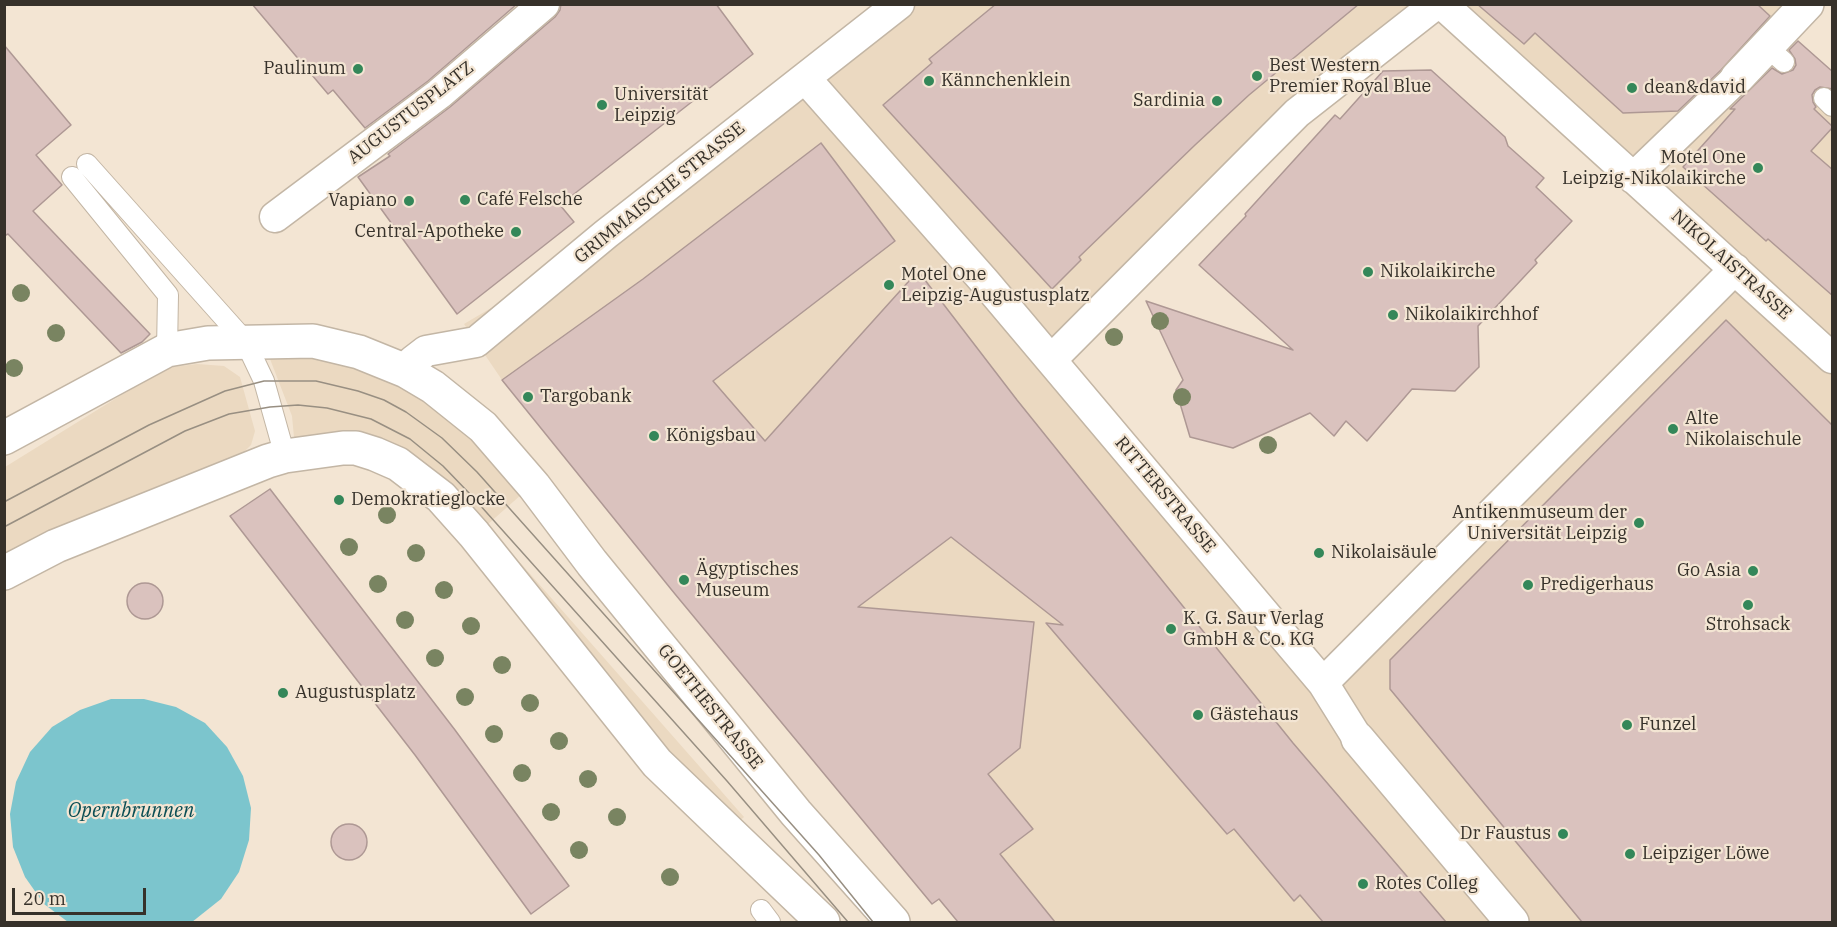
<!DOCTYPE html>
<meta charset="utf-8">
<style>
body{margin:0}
#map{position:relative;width:1837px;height:927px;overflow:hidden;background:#f3e5d3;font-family:"IBM Plex Serif",serif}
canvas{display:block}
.frame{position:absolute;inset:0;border:6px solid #36312a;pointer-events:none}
.scale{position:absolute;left:12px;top:888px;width:134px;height:27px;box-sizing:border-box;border:3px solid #36312a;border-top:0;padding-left:8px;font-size:18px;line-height:21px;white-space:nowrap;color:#36312a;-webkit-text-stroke:4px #f3e5d3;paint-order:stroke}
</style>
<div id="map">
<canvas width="1837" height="927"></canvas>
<div class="frame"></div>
<div class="scale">20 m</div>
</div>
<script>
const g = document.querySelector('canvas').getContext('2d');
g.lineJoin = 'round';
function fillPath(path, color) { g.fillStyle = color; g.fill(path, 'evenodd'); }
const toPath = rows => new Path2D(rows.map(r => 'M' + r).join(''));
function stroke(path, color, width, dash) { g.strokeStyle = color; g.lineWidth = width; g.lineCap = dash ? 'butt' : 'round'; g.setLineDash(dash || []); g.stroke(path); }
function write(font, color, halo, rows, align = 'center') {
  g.font = font + ' "IBM Plex Serif",serif'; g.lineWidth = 4.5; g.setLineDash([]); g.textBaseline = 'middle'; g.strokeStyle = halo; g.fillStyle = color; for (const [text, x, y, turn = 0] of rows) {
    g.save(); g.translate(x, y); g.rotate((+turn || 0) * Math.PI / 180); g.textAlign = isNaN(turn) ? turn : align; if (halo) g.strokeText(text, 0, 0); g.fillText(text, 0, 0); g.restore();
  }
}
const built = toPath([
 [899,5,1436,5,1051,360,1324,683,1735,269,1442,5,1807,5,1783,30,1832,72,1832,922,958,922,675,594,502,380,464,324,584,253],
 [273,353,313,355,397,379,467,429,522,494,487,525,744,817,736,824,702,791,463,504,294,437,292,416,270,359],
 [197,364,224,366,240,377,255,431,251,445,235,461,5,559,5,467,165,368]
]);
const water = toPath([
 [111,699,144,699,176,707,205,723,227,747,243,776,251,808,249,840,239,872,221,899,192,922,68,922,44,904,25,877,13,847,10,814,16,782,30,752,52,727,80,710]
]);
const building = toPath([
 [252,4,517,4,428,81,365,128,333,90,328,94,252,4],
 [561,4,716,4,753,54,560,205,574,222,457,314,358,177,390,156,388,154,450,107,555,17,560,10,561,4],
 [996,4,1359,4,1249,95,1195,145,1079,257,1081,260,1052,289,883,105,932,63,929,59,996,4],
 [1477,4,1757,4,1770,16,1721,70,1678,111,1623,113,1535,33,1524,44,1477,4],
 [1798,41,1833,72,1833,89,1820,87,1815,90,1812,95,1813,102,1816,107,1814,109,1833,127,1811,151,1833,170,1833,296,1768,239,1766,241,1683,167,1735,109,1730,109,1772,68,1782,74,1793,70,1796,65,1795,59,1789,50,1798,41],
 [4,45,71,125,36,155,62,185,33,211,150,334,142,342,121,353,8,234,4,236,4,45],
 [1431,70,1505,137,1508,146,1544,178,1536,187,1572,221,1535,260,1537,263,1478,326,1479,367,1455,391,1412,389,1367,441,1346,421,1334,436,1310,413,1233,448,1190,437,1176,390,1183,380,1146,301,1293,350,1199,265,1246,216,1245,214,1335,115,1340,119,1383,71,1431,70],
 [821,143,895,241,713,381,765,441,918,271,1017,400,1293,743,1446,922,1323,922,1300,895,1294,901,1234,829,1227,834,1046,623,1063,625,951,537,858,607,1034,622,1020,748,988,774,1033,829,1000,854,1055,922,958,922,939,899,932,904,675,594,502,380,643,279,821,143],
 [1726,320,1833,426,1833,922,1582,922,1390,689,1390,660,1726,320],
 [270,489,455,730,569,886,531,914,415,755,230,516,270,489],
 '127 601a18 18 0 1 1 36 0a18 18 0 1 1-36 0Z',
 '331 842a18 18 0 1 1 36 0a18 18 0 1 1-36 0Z'
]);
const service = toPath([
 [1767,47,1784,62],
 [1824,98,1832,106],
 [87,164,245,341,264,381,285,456],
 [72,177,168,295,167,350],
 [761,910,770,922]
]);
const pedestrian = toPath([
 [1442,4,1832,358],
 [805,78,985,282,1323,683,1358,739],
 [1633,178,1737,78],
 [275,217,439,94,544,4],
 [1051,360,1297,113,1436,4],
 [413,361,426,351,476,342,606,234,899,4],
 [1323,683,1735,269]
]);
const minor = toPath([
 [1737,78,1807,4],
 [4,438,167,350,208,343,313,341,359,352,406,371,433,387,483,427,534,486,592,563,796,813,893,922],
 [4,573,56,546,268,461,285,456,343,448,356,448,375,454,398,464,441,497,474,534,657,763,823,922],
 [1358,739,1512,922]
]);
const tram = toPath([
 [4,502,149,425,225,391,264,381,316,381,358,391,384,400,406,412,442,438,477,472,819,855,873,922],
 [4,527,185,431,229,414,270,407,298,405,327,408,371,419,410,439,443,466,470,494,727,781,848,922]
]);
const trees = [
 [21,293],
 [1160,321],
 [56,333],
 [1114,337],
 [14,368],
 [1182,397],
 [1268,445],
 [387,515],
 [349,547],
 [416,553],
 [378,584],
 [444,590],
 [405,620],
 [471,626],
 [435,658],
 [502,665],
 [465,697],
 [530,703],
 [494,734],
 [559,741],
 [522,773],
 [588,779],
 [551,812],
 [617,817],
 [579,850],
 [670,877]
];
const markers = [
 [358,69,6,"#348759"],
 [1257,76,6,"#348759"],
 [929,81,6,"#348759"],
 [1632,88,6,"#348759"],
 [1217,101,6,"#348759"],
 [602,105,6,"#348759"],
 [1758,168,6,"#348759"],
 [465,200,6,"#348759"],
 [409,201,6,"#348759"],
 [516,232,6,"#348759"],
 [1368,272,6,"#348759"],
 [889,285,6,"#348759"],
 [1393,315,6,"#348759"],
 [528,397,6,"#348759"],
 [1673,429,6,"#348759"],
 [654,436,6,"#348759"],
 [339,500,6,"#348759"],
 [1639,523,6,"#348759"],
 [1319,553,6,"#348759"],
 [1753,571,6,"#348759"],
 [684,580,6,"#348759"],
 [1528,585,6,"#348759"],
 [1748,605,6,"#348759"],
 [1171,629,6,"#348759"],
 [283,693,6,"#348759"],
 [1198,715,6,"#348759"],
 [1627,725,6,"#348759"],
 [1563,834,6,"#348759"],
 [1630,854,6,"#348759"],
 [1363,884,6,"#348759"]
];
const poiNames = [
 ["Best Western",1269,66],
 ["Premier Royal Blue",1269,87],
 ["Paulinum",346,69,"right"],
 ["Kännchenklein",941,81],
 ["dean&david",1644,88],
 ["Universität",614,95],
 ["Leipzig",614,116],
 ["Sardinia",1205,101,"right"],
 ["Motel One",1746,158,"right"],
 ["Leipzig-Nikolaikirche",1746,179,"right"],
 ["Café Felsche",477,200],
 ["Vapiano",397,201,"right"],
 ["Central-Apotheke",504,232,"right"],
 ["Nikolaikirche",1380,272],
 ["Motel One",901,275],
 ["Leipzig-Augustusplatz",901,296],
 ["Nikolaikirchhof",1405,315],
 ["Targobank",540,397],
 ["Alte",1685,419],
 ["Nikolaischule",1685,440],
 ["Königsbau",666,436],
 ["Demokratieglocke",351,500],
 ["Antikenmuseum der",1627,513,"right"],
 ["Universität Leipzig",1627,534,"right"],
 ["Nikolaisäule",1331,553],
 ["Ägyptisches",696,570],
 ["Museum",696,591],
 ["Go Asia",1741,571,"right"],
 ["Predigerhaus",1540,585],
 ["K. G. Saur Verlag",1183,619],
 ["GmbH & Co. KG",1183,640],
 ["Strohsack",1748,625,"center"],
 ["Augustusplatz",295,693],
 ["Gästehaus",1210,715],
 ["Funzel",1639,725],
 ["Dr Faustus",1551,834,"right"],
 ["Leipziger Löwe",1642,854],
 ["Rotes Colleg",1375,884]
];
const streetNames = [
 ["AUGUSTUSPLATZ",411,113,-38],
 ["GRIMMAISCHE STRASSE",660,193,-39],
 ["NIKOLAISTRASSE",1731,265,42],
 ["RITTERSTRASSE",1165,495,50],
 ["GOETHESTRASSE",710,707,51]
];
const waterNames = [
 ["Opernbrunnen",131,811]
];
fillPath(built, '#ebd9c1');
fillPath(water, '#7cc5cd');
fillPath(building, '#dac2be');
stroke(building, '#ae9894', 1.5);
stroke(service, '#c3b6a5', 22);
stroke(pedestrian, '#c3b6a5', 33);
stroke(minor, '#c3b6a5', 36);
stroke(service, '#fff', 20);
stroke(pedestrian, '#fff', 30);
stroke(minor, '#fff', 33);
stroke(tram, '#988f82', 1.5);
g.fillStyle = '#798461';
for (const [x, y] of trees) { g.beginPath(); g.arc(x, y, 9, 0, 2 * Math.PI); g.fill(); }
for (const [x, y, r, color] of markers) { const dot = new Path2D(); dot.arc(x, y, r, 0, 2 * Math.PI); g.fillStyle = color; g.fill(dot); stroke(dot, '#f3e5d3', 2); }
write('18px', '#36312a', '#f3e5d3', poiNames, 'left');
write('18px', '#36312a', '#f3e5d3', streetNames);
write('italic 20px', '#0b4e54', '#f3e5d3', waterNames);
</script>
